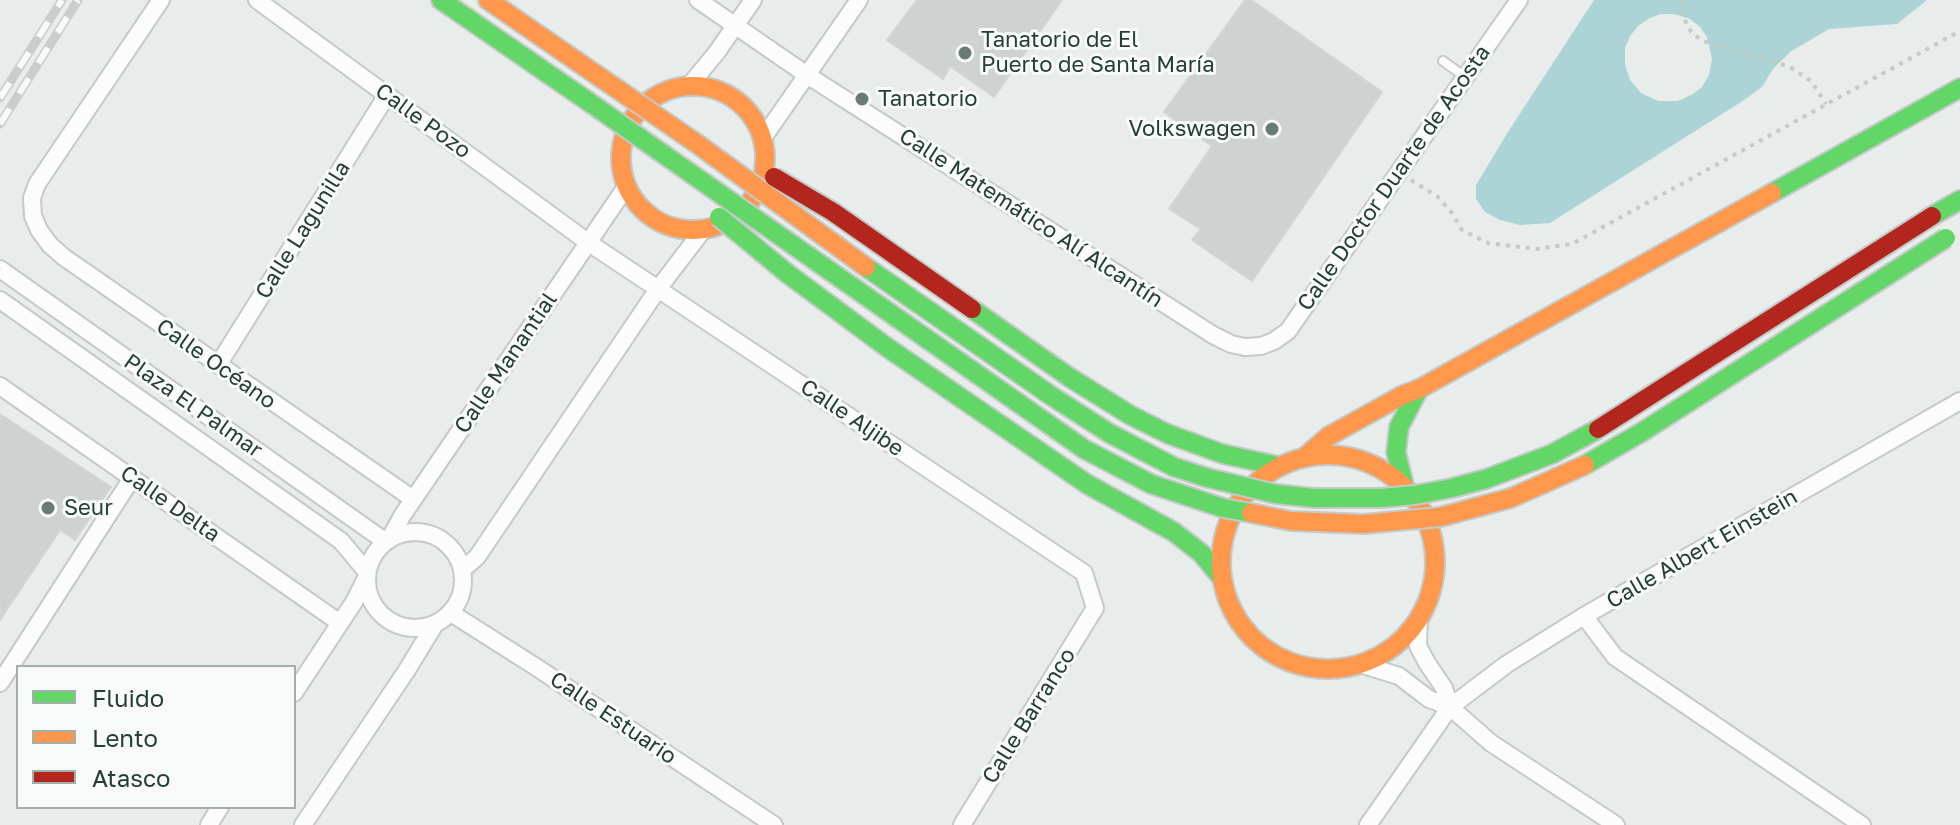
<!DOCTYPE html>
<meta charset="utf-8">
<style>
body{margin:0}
#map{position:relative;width:1960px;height:825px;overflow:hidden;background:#e8ecea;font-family:"Golos Text",sans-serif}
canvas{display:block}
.legend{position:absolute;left:16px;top:665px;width:280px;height:144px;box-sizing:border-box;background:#f7faf8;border:2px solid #a3afaa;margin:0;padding:10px 14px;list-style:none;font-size:24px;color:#263e36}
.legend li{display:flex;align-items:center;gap:16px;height:40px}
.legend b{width:40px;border:2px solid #a3afaa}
</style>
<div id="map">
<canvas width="1960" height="825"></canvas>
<ul class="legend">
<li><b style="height:10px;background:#63d668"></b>Fluido</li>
<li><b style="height:10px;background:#ff974d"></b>Lento</li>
<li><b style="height:10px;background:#b3261e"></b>Atasco</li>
</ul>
</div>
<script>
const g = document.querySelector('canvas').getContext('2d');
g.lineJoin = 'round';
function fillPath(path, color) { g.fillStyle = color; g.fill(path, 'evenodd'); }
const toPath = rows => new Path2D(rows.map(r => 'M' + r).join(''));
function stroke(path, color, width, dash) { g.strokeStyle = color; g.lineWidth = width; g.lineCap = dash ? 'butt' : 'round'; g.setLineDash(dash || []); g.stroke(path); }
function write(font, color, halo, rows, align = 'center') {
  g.font = font + ' "Golos Text",sans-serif'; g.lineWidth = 6; g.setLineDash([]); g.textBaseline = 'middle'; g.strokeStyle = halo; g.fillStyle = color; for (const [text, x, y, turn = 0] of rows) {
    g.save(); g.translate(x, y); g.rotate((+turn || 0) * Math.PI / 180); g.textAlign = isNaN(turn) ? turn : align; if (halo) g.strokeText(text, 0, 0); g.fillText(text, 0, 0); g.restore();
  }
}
const water = toPath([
 [1594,0,1927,0,1897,24,1829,29,1790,52,1773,69,1762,87,1741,102,1550,223,1520,225,1500,220,1485,212,1476,199,1476,185,1508,132],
 [1661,14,1674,14,1690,19,1700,27,1707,37,1712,59,1709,75,1702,87,1693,94,1678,101,1658,101,1641,93,1630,80,1625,65,1625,48,1630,36,1638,26,1650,18]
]);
const building = toPath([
 [917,0,1062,0,994,97,950,66,943,79,887,40,917,0],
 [1245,0,1251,0,1382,92,1252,281,1192,240,1201,229,1169,209,1212,146,1164,112,1245,0],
 [0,414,111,487,75,540,60,530,0,620,0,414]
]);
const path = toPath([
 [1682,0,1686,24,1692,33,1703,41,1790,67,1811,81,1826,104],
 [1411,180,1438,197,1452,213,1462,230,1488,243,1536,249,1572,244,1960,31]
]);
const lane = toPath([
 [1443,61,1465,77]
]);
const street = toPath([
 [161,0,37,184,32,198,33,216,39,230,50,245,65,258,413,499],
 [257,0,589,243,1084,573,1095,608,962,825],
 [698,0,807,75,1213,335,1231,344,1245,347,1261,346,1274,341,1288,331,1519,0],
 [689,86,717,52,753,0],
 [763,138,859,0],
 [0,269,386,542],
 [0,300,341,541,367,572],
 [218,365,387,95],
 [0,386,340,623],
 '367 580a48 48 0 1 1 96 0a48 48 0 1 1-96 0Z',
 [389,540,402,516,626,187],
 [462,570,477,557,658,289,703,230],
 [451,613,536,667,774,825],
 [1584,616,1615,657,1862,825],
 [1419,618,1418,646,1427,663,1444,688,1450,707],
 [1360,664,1399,676,1429,699,1450,707,1491,743,1616,825],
 [0,683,132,478],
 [294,693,354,602,366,578],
 [209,825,220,807],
 [303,825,407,670,435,624],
 [1368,825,1450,707,1507,664,1584,616,1960,401]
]);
const fast = toPath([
 [441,0,589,102],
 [1772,193,1960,88],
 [1932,216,1960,200],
 [788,274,888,348,1087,484,1174,532,1201,553,1221,577],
 [1069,377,1130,415,1168,434,1223,454,1278,466],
 [1404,485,1396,452,1399,427,1419,389]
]);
const slow = toPath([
 [488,0,604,80],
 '621 158a72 72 0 1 1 144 0a72 72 0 1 1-144 0Z',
 '1221 562a107 107 0 1 1 214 0a107 107 0 1 1-214 0Z',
 [1306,456,1329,436,1401,396,1419,389,1772,193]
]);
const rail = toPath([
 [0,98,62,0],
 [0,124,78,0]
]);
const fastBridge = toPath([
 [589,102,1084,449,1151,484,1223,508,1251,513],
 [719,217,788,274],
 [866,267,1050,395,1109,433,1174,467,1208,478,1276,494,1314,498,1381,498,1415,495,1452,488,1486,479,1552,454,1598,429],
 [972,309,1069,377],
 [1585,465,1642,432,1946,238]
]);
const slowBridge = toPath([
 [604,80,696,143,866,267],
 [1251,513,1291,521,1364,524,1440,517,1511,498,1585,465]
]);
const jamBridge = toPath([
 [774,177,833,212,972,309],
 [1598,429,1932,216]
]);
const markers = [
 [965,53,8,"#6a7b75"],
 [862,99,8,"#6a7b75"],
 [1272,129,8,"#6a7b75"],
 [48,508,8,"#6a7b75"]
];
const poiNames = [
 ["Tanatorio de El",981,40],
 ["Puerto de Santa María",981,65],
 ["Tanatorio",878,99],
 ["Volkswagen",1256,129,"right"],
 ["Seur",64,508]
];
const streetNames = [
 ["Calle Pozo",423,121,36],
 ["Calle Doctor Duarte de Acosta",1394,178,-55],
 ["Calle Matemático Alí Alcantín",1031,218,33],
 ["Calle Lagunilla",303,230,-58],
 ["Calle Manantial",506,363,-56],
 ["Calle Océano",216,364,35],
 ["Plaza El Palmar",193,406,35],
 ["Calle Aljibe",852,418,34],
 ["Calle Delta",170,504,35],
 ["Calle Albert Einstein",1702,549,-30],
 ["Calle Barranco",1029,716,-58],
 ["Calle Estuario",613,718,34]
];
fillPath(water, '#acd4d6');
fillPath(building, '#ced3d1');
stroke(building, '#d1d5d3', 2);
stroke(lane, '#c5c9c7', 12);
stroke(street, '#c5c9c7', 20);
stroke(fast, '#c3c9c7', 22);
stroke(slow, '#c3c9c7', 22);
stroke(path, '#c3cbc7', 4, [4, 6]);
stroke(lane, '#fcfcfc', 8);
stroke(street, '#fcfcfc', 16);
stroke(fast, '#63d668', 18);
stroke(slow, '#ff974d', 18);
stroke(rail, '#c9cdcb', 9);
stroke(rail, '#f7faf8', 6, [18]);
stroke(fastBridge, '#c3cac8', 22, []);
stroke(slowBridge, '#c3cac8', 22, []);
stroke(jamBridge, '#c3cac8', 22, []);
stroke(fastBridge, '#63d668', 18);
stroke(slowBridge, '#ff974d', 18);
stroke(jamBridge, '#b3261e', 18);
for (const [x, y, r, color] of markers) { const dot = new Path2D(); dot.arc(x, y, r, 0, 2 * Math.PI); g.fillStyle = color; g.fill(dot); stroke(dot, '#f7faf8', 3); }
write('22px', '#263e36', '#f7faf8', poiNames, 'left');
write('22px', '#263e36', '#f7faf8', streetNames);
</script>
